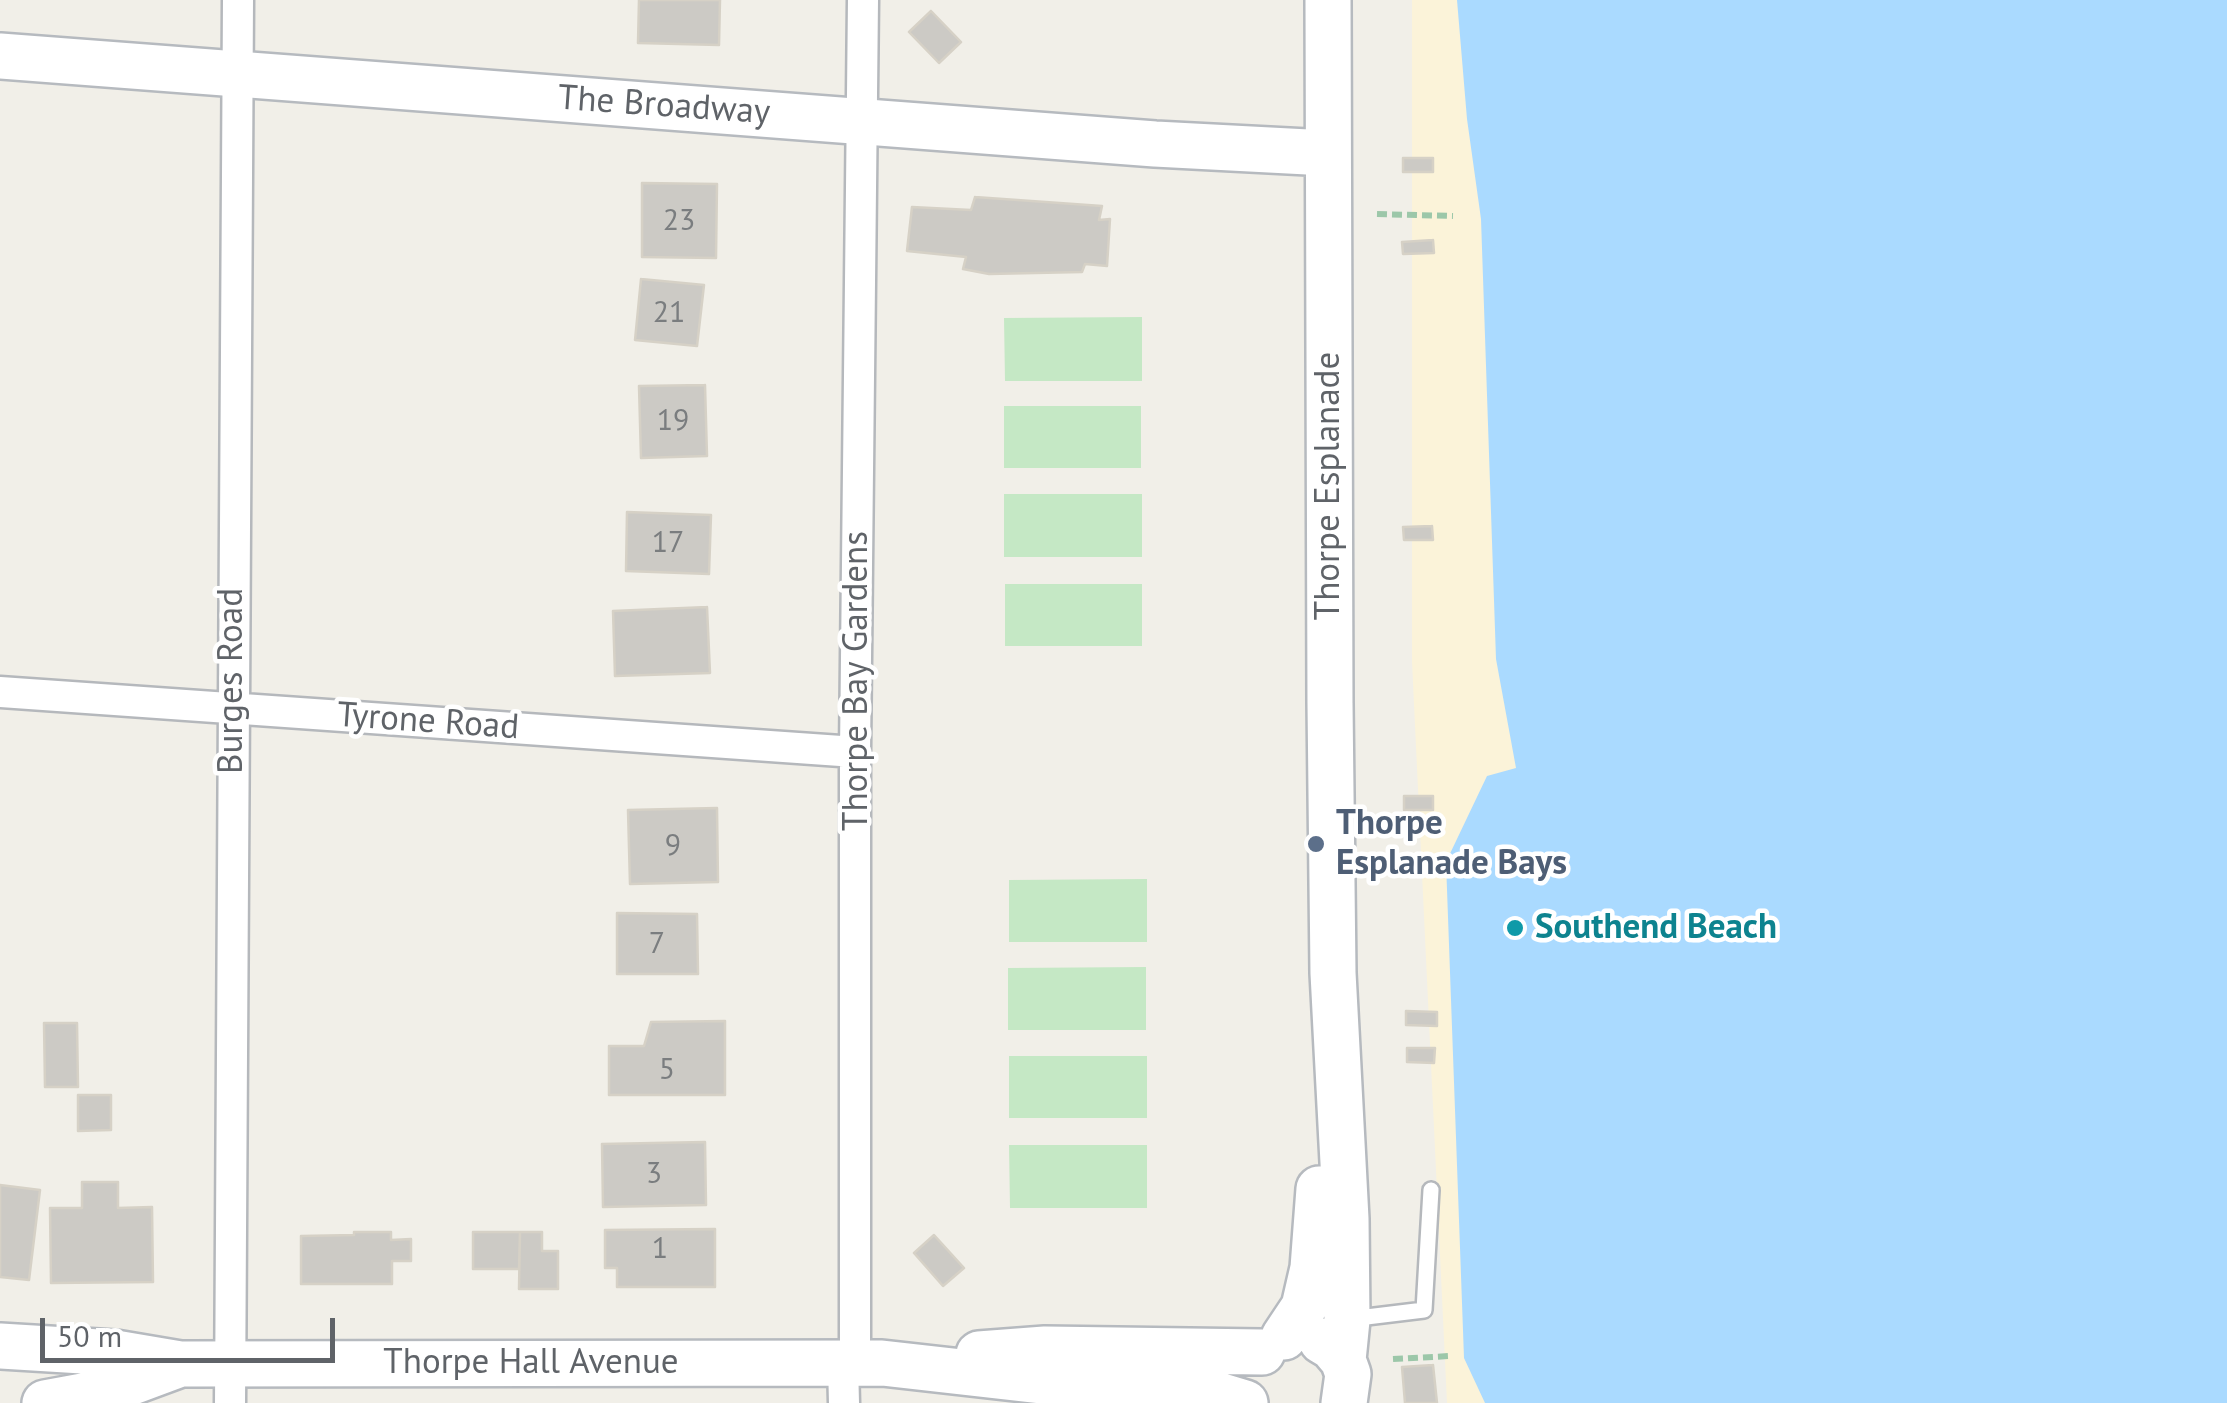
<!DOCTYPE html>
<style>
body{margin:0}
#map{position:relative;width:2227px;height:1403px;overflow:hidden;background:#f1efe8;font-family:"PT Sans",sans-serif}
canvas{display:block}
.scale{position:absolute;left:40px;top:1318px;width:295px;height:45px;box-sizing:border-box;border:5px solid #5f6368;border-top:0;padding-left:12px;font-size:30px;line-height:35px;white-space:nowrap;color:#5f6368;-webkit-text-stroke:8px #fff;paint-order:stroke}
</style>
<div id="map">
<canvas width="2227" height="1403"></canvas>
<div class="scale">50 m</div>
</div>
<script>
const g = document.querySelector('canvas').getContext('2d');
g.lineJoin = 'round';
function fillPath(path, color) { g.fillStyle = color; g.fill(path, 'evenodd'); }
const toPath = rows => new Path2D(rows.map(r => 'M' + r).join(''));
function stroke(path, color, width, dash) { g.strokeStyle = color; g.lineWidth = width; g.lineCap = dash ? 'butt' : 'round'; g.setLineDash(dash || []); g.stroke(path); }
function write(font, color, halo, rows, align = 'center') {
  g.font = font + ' "PT Sans",sans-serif'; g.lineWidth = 9; g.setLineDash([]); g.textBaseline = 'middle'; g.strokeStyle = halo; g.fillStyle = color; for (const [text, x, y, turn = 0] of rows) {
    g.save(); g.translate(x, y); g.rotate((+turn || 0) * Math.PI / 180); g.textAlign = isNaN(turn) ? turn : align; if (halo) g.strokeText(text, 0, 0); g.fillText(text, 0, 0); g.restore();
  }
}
const green = toPath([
 [1142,317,1142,381,1005,381,1004,318],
 [1004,406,1141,406,1141,468,1004,468],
 [1004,494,1142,494,1142,557,1004,557],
 [1005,584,1142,584,1142,646,1005,646],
 [1147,879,1147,942,1009,942,1009,880],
 [1146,967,1146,1030,1008,1030,1008,968],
 [1009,1056,1147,1056,1147,1118,1009,1118],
 [1009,1145,1147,1145,1147,1208,1010,1208]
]);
const sand = toPath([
 [1412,0,1590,0,1614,1403,1447,1403,1412,662]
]);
const water = toPath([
 [1457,0,2227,0,2227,1403,1485,1403,1464,1358,1446,862,1487,776,1516,768,1496,659,1481,219,1467,119]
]);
const building = toPath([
 [639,0,720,0,719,45,638,43,639,0],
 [931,11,961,42,939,63,909,32,931,11],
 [1403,158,1433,158,1433,172,1403,172,1403,158],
 [642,183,717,184,716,258,642,257,642,183],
 [975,197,1102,206,1099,220,1110,219,1107,266,1085,264,1082,272,989,274,963,269,966,257,907,251,912,207,971,210,975,197],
 [1433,240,1434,253,1403,254,1402,242,1433,240],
 [641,279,704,285,697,346,635,340,641,279],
 [705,385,707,456,641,458,639,386,705,385],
 [627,512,711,515,709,574,626,571,627,512],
 [1432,526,1433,540,1404,540,1403,527,1432,526],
 [707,607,710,673,615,676,613,611,707,607],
 [1404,796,1433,796,1433,810,1404,810,1404,796],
 [717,808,718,882,630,884,628,810,717,808],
 [617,913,697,914,698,974,617,974,617,913],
 [1406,1011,1437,1012,1437,1026,1406,1025,1406,1011],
 [725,1021,725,1095,609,1095,609,1046,644,1046,651,1022,725,1021],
 [44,1023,77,1023,78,1087,45,1087,44,1023],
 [1407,1048,1435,1048,1434,1063,1407,1062,1407,1048],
 [78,1095,111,1095,111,1130,78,1131,78,1095],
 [705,1142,706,1205,603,1207,602,1144,705,1142],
 [82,1182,118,1182,118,1208,152,1207,153,1282,51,1283,50,1208,82,1208,82,1182],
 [0,1185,40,1190,29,1280,0,1277,0,1185],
 [715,1229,715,1287,617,1287,617,1268,605,1268,605,1230,715,1229],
 [354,1232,391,1232,391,1240,411,1239,411,1261,392,1261,392,1284,301,1284,301,1236,354,1235,354,1232],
 [473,1232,520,1232,519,1269,473,1269,473,1232],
 [520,1232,542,1232,542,1251,558,1251,558,1289,519,1289,520,1232],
 [934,1235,964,1268,943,1286,914,1253,934,1235],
 [1433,1365,1437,1403,1405,1403,1402,1367,1433,1365]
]);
const path = toPath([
 [1377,214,1453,216],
 [1393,1359,1450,1356]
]);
const lane = toPath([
 [1350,1319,1424,1310,1431,1190]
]);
const street = toPath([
 [0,692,855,752],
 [855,1362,855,752,863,0],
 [843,1363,844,1403],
 [230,1403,238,0]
]);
const secondary = toPath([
 [1328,0,1330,703,1333,973,1346,1219,1347,1320,1343,1360],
 [0,56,1155,144,1327,153],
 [1284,1337,1304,1307,1313,1268,1319,1189],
 [1322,1341,1332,1347,1343,1360,1348,1374,1344,1403],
 [0,1346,115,1353,180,1364,882,1363,1042,1381,1182,1384,1245,1403],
 [979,1354,1045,1349,1262,1352],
 [45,1403,105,1392,178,1365]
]);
const markers = [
 [1316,844,10,"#5c6f8a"],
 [1515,928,10,"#0f9aa8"]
];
const numberNames = [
 ["23",679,221],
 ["21",669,313],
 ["19",673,421],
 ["17",668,543],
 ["9",673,846],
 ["7",657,944],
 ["5",667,1070],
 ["3",654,1174],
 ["1",660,1249]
];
const streetNames = [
 ["The Broadway",664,106,4],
 ["Thorpe Esplanade",1329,486,-90],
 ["Burges Road",232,681,-90],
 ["Thorpe Bay Gardens",857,681,-90],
 ["Tyrone Road",428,722,4],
 ["Thorpe Hall Avenue",531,1363]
];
const serviceNames = [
 ["Thorpe",1336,824],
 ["Esplanade Bays",1336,864]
];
const cultureNames = [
 ["Southend Beach",1535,928]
];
fillPath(green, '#c5e8c5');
fillPath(sand, '#fbf3d9');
fillPath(water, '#aadaff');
fillPath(building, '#cccac5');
stroke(building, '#d6d1c6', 2.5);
stroke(lane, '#b5b8bc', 20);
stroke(street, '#b5b8bc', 35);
stroke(secondary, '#b6babf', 50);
stroke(path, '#9cc7a9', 6, [10, 5]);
stroke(lane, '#fff', 15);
stroke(street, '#fff', 30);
stroke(secondary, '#fff', 45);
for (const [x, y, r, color] of markers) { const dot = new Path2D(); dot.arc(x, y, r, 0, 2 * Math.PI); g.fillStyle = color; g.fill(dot); stroke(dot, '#fff', 4); }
write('30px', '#7a7d7f', null, numberNames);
write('35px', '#5f6368', '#fff', streetNames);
write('bold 35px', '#4e5e75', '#fff', serviceNames, 'left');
write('bold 35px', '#0d838f', '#fff', cultureNames, 'left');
</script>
